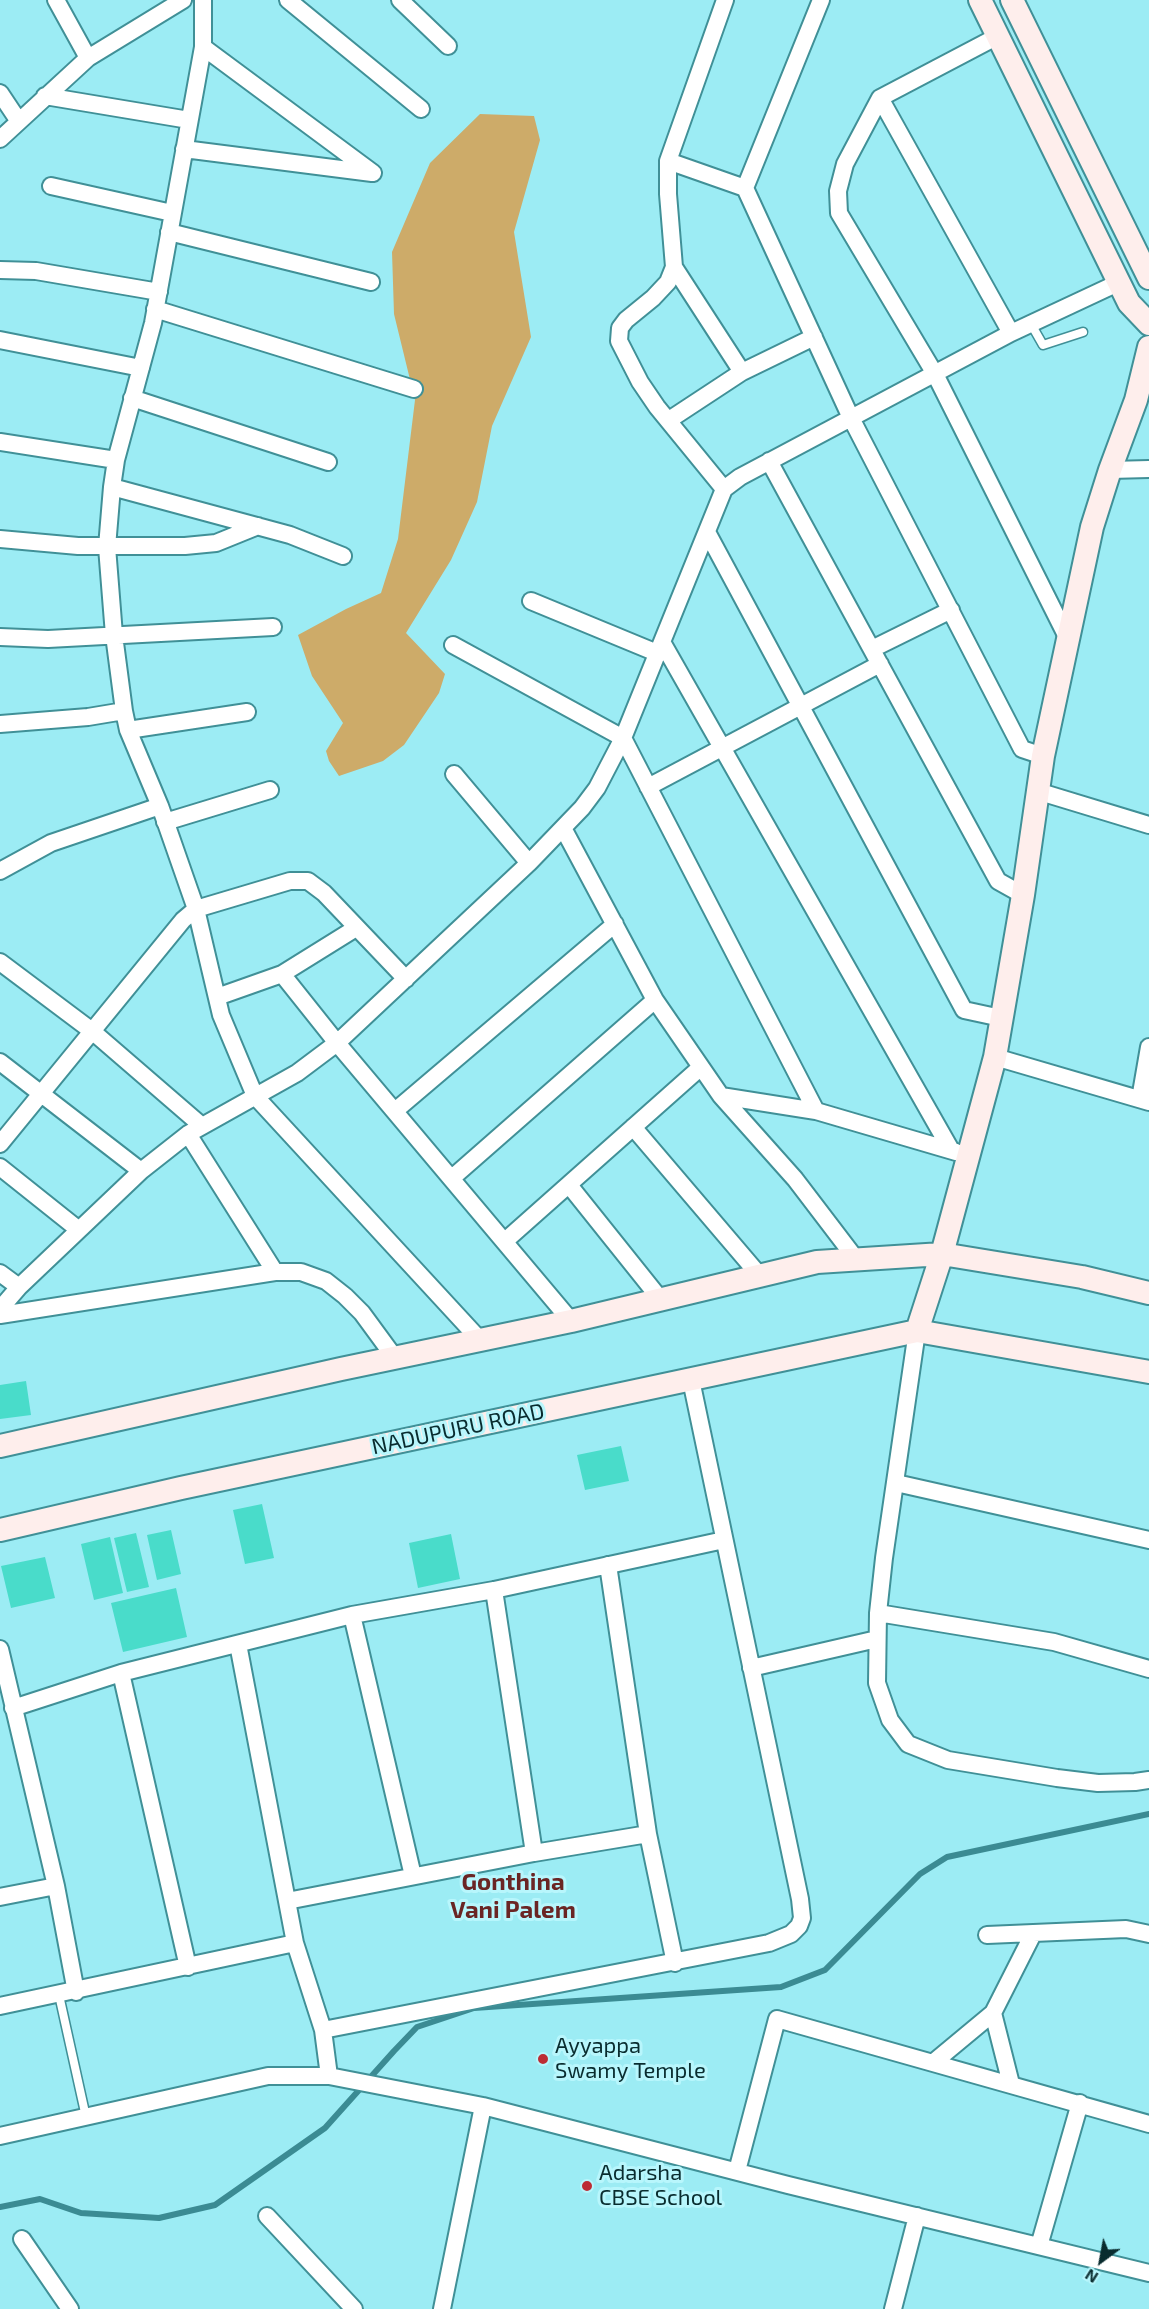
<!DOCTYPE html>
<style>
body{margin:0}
#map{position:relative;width:1149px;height:2309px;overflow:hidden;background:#9cecf4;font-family:"Exo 2",sans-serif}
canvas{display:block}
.north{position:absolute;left:1071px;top:2231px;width:60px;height:60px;-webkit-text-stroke:4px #b8f6fc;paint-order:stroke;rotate:212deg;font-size:16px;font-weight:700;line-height:24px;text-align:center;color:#092c2f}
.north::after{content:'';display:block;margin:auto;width:21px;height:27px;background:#092c2f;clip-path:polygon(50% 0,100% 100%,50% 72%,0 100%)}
</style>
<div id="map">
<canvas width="1149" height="2309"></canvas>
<div class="north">N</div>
</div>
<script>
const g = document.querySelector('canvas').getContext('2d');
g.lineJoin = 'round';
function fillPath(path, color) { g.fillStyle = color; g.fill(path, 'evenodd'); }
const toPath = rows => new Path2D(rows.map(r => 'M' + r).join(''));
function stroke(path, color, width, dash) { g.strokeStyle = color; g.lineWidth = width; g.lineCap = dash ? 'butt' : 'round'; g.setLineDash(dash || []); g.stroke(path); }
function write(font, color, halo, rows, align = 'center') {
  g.font = font + ' "Exo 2",sans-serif'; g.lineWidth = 6; g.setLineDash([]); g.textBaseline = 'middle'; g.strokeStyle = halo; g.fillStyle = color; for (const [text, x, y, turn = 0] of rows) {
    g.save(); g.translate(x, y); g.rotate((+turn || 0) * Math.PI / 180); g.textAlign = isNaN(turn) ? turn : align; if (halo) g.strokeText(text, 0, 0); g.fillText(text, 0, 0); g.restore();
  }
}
const green = toPath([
 [480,114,534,116,540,140,514,232,531,337,492,426,477,502,451,560,406,633,445,674,439,693,404,745,383,761,339,776,329,761,326,751,343,723,312,676,298,635,346,609,381,593,398,539,415,400,394,314,392,252,430,163]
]);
const stream = toPath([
 [0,2207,40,2199,81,2213,159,2218,215,2205,325,2128,394,2051,417,2027,474,2008,781,1987,825,1970,920,1874,947,1857,1149,1814]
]);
const building = toPath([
 [26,1381,31,1415,0,1419,0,1385],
 [621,1446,629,1481,585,1490,577,1455],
 [262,1504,274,1558,245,1564,233,1510],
 [171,1530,181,1574,157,1580,147,1535],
 [136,1533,149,1587,127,1592,114,1538],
 [451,1534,460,1579,418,1588,409,1543],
 [110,1537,123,1593,94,1600,81,1544],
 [45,1557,55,1598,11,1608,1,1566],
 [176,1588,187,1637,123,1652,111,1603]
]);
const lane = toPath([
 [1031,324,1043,345,1083,332],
 [59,1995,86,2117]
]);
const street = toPath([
 [56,0,88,58],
 [203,0,203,47,153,323,116,460,112,487,107,547,114,635,124,711,128,730,160,806,196,909,221,1015,255,1096,480,1340],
 [288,0,421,109],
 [400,0,448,46],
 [821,0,745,188,851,418,1022,749,1043,756],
 [998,36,880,98,1011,333],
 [203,47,373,173],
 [0,93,18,120],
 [45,96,189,120],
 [880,98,845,164,838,191,839,213,935,374,1068,639],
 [0,139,88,58,183,0],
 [184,149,372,173],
 [668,161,745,188],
 [51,186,172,213],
 [169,232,371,282],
 [674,267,742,372,814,337],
 [0,270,36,271,159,292],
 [155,309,414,389],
 [0,340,141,368],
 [132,398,328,462],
 [669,420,742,372],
 [0,442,116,460],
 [769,461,998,881,1023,895],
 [1110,470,1149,469],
 [112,487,290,535,343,556],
 [724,489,657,407,640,382,619,341,620,328,626,320,653,298,668,282,674,267,668,194,668,161,725,0],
 [707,532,964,1010,1001,1018],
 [0,539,78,546,185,546,216,543,258,526],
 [531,601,657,653],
 [0,637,48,639,273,627],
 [662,642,951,1150],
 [453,645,623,738,816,1111],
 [872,649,951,610],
 [0,724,88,717,124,711],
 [128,730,247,712],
 [454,774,529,863],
 [648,787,880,664],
 [1037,791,1149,825],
 [165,822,270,790],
 [563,828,655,1000,721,1096,795,1179,856,1259],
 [0,871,51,843,160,806],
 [0,962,92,1031,202,1126],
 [282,974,337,1043,571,1321],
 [217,997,282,974,356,928],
 [995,1057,1149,1102],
 [0,1062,141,1171],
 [721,1096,816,1111,956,1152],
 [1140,1099,1149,1047],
 [396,1110,615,924],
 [633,1127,760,1276],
 [188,1134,275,1272],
 [0,1144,183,920,196,909,290,881,308,881,324,893,406,979],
 [0,1167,79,1230],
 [452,1178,655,1000],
 [569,1185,661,1300],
 [505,1241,701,1067],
 [0,1273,19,1287],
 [0,1309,19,1287,141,1171,188,1134,297,1073,337,1043,529,863,582,808,597,788,623,738,724,489,740,477,1011,333,1120,282],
 [0,1315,275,1272,301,1272,326,1281,345,1296,362,1313,395,1358],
 [917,1331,884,1558,878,1613,877,1683,890,1720,908,1744,948,1760,1057,1778,1098,1783,1135,1782,1149,1780],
 [896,1483,1149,1540],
 [608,1565,648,1834],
 [494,1590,534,1853,648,1834,675,1963],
 [878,1613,1054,1642,1149,1669],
 [352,1615,413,1876],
 [238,1644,295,1943,323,2030,329,2076],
 [0,1649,56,1886,76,1992],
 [751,1668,877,1639],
 [121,1673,188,1967],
 [13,1708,121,1673,352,1615,494,1590,724,1540],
 [0,1897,56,1886],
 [287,1901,534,1853],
 [987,1935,1126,1929,1149,1934],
 [0,2006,295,1943],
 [993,2013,1011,2084],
 [323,2030,769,1943,791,1934,799,1926,802,1918,800,1899,691,1380],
 [934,2062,993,2013,1033,1934],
 [0,2136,268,2076,329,2076,483,2106],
 [737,2171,777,2019,1149,2124],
 [267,2216,354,2309],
 [22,2239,70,2309],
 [1039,2246,1080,2103],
 [442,2309,483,2106,788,2185,1149,2273],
 [893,2309,917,2216]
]);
const secondary = toPath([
 [980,0,1129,303,1149,324],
 [1012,0,1149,278],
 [917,1331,942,1254,995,1057,1023,895,1043,756,1092,527,1110,470,1136,400,1149,347],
 [0,1446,341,1369,571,1321,817,1262,942,1254,1082,1277,1149,1293],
 [0,1530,181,1488,917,1331,1149,1372]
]);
const markers = [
 [543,2059,6,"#bc2c34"],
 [587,2186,6,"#bc2c34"]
];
const streetNames = [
 ["NADUPURU ROAD",458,1429,-12]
];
const poiNames = [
 ["Ayyappa",555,2046],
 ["Swamy Temple",555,2071],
 ["Adarsha",599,2173],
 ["CBSE School",599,2198]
];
const neighbourhoodNames = [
 ["Gonthina",513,1882],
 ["Vani Palem",513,1910]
];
fillPath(green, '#cdab69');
stroke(stream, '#3b8b93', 6);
fillPath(building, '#49dcca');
stroke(lane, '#409097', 11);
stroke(street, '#409097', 20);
stroke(secondary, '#409097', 26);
stroke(lane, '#fff', 8);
stroke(street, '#fff', 16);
stroke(secondary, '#feeeec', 22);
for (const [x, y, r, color] of markers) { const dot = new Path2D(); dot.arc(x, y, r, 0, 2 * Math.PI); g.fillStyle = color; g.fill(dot); stroke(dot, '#b8f6fc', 2); }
write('22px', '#092c2f', '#b8f6fc', streetNames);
write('22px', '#092c2f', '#b8f6fc', poiNames, 'left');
write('bold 24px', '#6a2524', '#b8f6fc', neighbourhoodNames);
</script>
